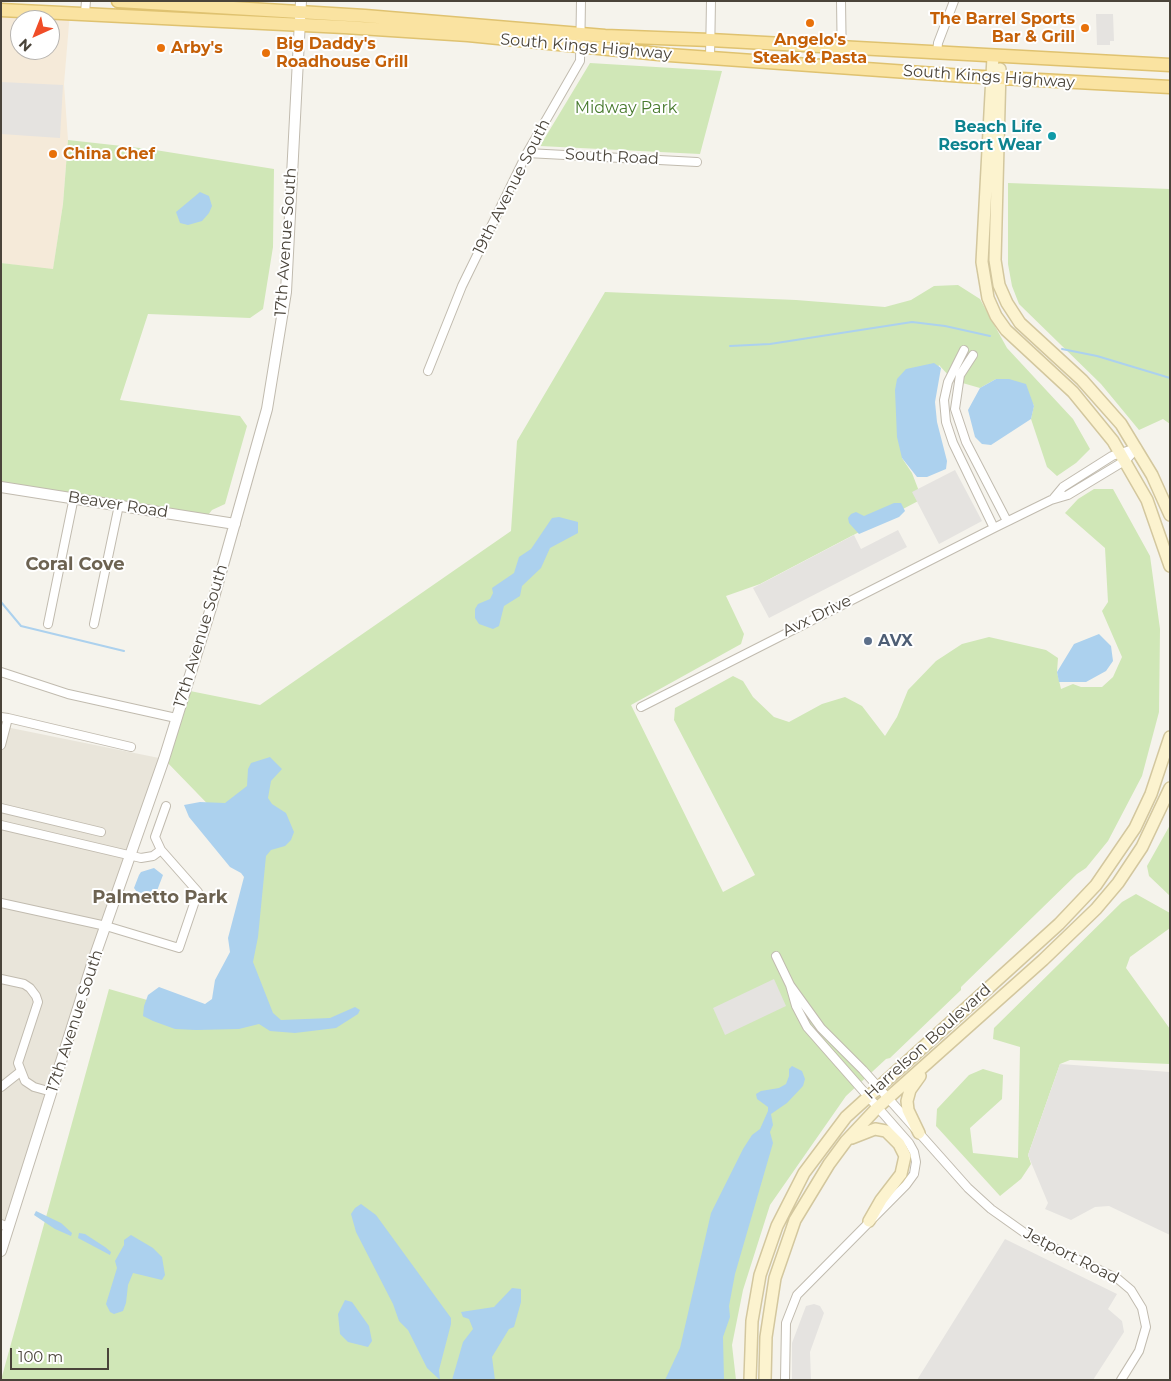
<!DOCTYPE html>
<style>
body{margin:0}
#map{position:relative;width:1171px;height:1381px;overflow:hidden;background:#f5f3ec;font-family:Montserrat,sans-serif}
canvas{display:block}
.frame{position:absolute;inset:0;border:2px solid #4a443a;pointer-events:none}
.north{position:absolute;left:10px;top:10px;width:50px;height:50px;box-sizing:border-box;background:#fff;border:1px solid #b7b4b0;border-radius:50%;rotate:224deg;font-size:14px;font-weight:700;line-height:20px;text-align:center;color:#4a443a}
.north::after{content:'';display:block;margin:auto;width:18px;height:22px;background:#f04d28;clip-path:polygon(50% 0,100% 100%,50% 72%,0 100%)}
.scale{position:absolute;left:10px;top:1348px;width:99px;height:22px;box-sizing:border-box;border:2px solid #4a443a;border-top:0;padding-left:6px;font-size:15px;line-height:18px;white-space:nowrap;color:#4a443a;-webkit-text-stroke:4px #fff;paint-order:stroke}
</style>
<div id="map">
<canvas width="1171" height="1381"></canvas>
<div class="frame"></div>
<div class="north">N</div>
<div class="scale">100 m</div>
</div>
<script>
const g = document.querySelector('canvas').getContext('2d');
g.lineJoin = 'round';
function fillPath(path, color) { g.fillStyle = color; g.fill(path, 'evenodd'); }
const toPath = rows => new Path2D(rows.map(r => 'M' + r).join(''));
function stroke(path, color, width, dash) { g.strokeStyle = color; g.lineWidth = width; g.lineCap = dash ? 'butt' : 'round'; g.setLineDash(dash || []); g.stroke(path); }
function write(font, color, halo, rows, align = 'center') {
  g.font = font + ' Montserrat,sans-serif'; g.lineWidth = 4; g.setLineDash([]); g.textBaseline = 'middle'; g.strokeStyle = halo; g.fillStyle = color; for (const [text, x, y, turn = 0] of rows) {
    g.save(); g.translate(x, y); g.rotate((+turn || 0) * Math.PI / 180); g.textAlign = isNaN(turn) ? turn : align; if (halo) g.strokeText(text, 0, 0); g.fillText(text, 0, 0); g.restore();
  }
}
const residential = toPath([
 [1,726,164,759,52,1092,1,1233]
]);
const commercial = toPath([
 [1,9,70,12,64,84,68,140,63,204,53,270,1,263],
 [20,20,50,20,50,50,20,50]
]);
const green = toPath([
 [590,63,722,71,700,154,540,146],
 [68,140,149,149,274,169,273,247,263,309,250,318,148,314,120,400,240,416,247,426,225,504,212,510,205,519,1,487,1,263,53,269,63,204],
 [1008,183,1170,189,1170,424,1163,419,1139,430,1101,384,1019,304,1012,286,1008,264],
 [958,285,980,299,1007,348,1073,419,1090,449,1076,463,1057,476,1047,467,1031,419,1034,405,996,379,980,388,959,382,950,377,939,365,902,458,912,473,922,499,760,584,726,596,744,634,741,644,631,705,723,892,755,875,674,720,675,708,733,676,743,681,753,697,774,717,789,722,822,704,845,697,862,706,885,736,897,717,908,690,936,661,962,644,989,637,1046,650,1058,658,1057,672,1061,689,1073,684,1081,687,1102,687,1113,677,1122,657,1102,611,1108,602,1105,548,1065,513,1078,499,1094,489,1113,489,1150,556,1160,629,1159,712,1142,776,1108,841,1086,868,1077,874,961,987,961,990,890,1058,886,1059,846,1096,770,1205,743,1290,732,1345,736,1380,1,1380,109,989,220,1021,262,860,164,759,185,690,260,705,511,531,517,441,605,292,796,300,885,307,911,300,934,286],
 [1170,825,1170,896,1149,876,1147,866],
 [1136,894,1170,913,1170,928,1130,957,1126,968,1170,1029,1170,1064,1070,1060,1060,1064,1028,1155,1031,1164,1021,1179,1000,1196,936,1126,937,1109,969,1075,983,1069,1003,1075,1002,1099,970,1128,973,1153,1018,1158,1020,1047,993,1039,994,1028,1122,902]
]);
const parking = toPath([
 [1096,14,1113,14,1114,41,1110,41,1110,45,1097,45],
 [1,82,63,85,60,138,1,134],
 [955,470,982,521,939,544,912,492],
 [898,530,907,547,769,618,753,588,854,535,861,549],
 [774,979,786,1006,725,1035,713,1008],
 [1060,1064,1170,1072,1170,1235,1109,1206,1095,1207,1071,1220,1045,1209,1048,1203,1028,1155],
 [1005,1239,1117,1294,1108,1309,1122,1321,1124,1332,1093,1380,917,1380],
 [814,1304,820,1306,824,1313,810,1352,811,1380,792,1380,792,1343,806,1306]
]);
const water = toPath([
 [200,192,209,196,212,206,209,213,202,221,188,225,180,223,176,212],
 [934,363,941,368,935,402,937,422,947,461,946,469,927,477,917,477,902,458,897,437,895,390,897,379,906,369],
 [996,379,1009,379,1026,384,1034,406,1031,419,991,445,982,444,975,437,968,410,980,388],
 [894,503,901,503,905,511,899,517,859,534,849,523,848,518,851,514,856,512,864,516],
 [559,517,578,522,578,533,550,548,541,568,522,586,520,596,504,606,499,626,493,629,479,624,475,618,475,609,478,604,490,599,493,593,492,588,514,573,519,557,531,549,552,518],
 [1099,634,1111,646,1113,661,1106,671,1086,682,1059,682,1057,672,1074,644],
 [270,757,282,769,271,781,268,798,272,804,286,813,294,832,291,840,285,846,271,850,266,856,258,937,253,962,273,1013,281,1020,330,1018,355,1007,360,1010,358,1014,336,1028,295,1033,270,1031,259,1024,239,1029,196,1030,175,1029,153,1021,143,1016,144,1006,148,995,159,987,205,1004,212,999,215,980,230,952,228,938,244,877,241,873,230,867,189,817,184,805,200,802,225,803,247,786,248,769,251,763],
 [154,868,163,875,155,896,137,892,134,888,139,875,141,872],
 [792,1066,802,1071,805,1079,803,1086,787,1103,771,1114,773,1125,770,1132,773,1143,735,1274,729,1306,730,1317,723,1337,724,1380,665,1380,680,1348,711,1213,743,1149,752,1135,760,1129,768,1111,768,1107,757,1099,756,1094,761,1091,779,1088,786,1084,789,1076,789,1069],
 [361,1204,376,1215,451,1318,451,1324,439,1370,440,1380,427,1368,408,1330,399,1321,393,1304,356,1232,351,1214,355,1208],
 [36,1211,61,1223,72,1233,71,1236,55,1229,34,1215],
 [79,1233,85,1234,105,1247,111,1252,110,1255,78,1238],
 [131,1235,153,1248,162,1257,165,1275,162,1280,133,1273,128,1285,126,1303,123,1311,114,1314,110,1312,106,1304,117,1268,115,1261,124,1245,124,1240],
 [512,1288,521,1289,521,1302,514,1327,509,1329,492,1357,495,1380,452,1380,463,1342,473,1329,469,1319,463,1317,461,1312,494,1307],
 [345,1300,352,1302,369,1326,372,1341,368,1347,348,1342,340,1334,338,1314]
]);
const stream = toPath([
 [730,346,770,344,912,322,945,326,990,336],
 [1062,349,1097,356,1170,378],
 [1,602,21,626,124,651]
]);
const minor = toPath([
 [841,1,842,67],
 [85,13,86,1],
 [937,53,938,43,954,1],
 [710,58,711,1],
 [527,153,697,162],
 [964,350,948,382,944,400,946,422,953,443,994,528],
 [973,355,960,375,955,409,966,442,1007,521],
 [428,371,462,286,527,153,580,61,581,1],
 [1053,499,1063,487,1112,456,1136,448],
 [48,624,74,497],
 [94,624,119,505],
 [1,672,68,694,176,718],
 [641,707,994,528,1051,500,1068,495,1126,460,1137,448],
 [1,717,8,718,1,745],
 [8,718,131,747],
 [1,808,101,832],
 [1,825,141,858,153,856,161,850],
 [1,903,106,926,179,948,198,892,161,850,155,837,166,806],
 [776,956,790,985,796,1006,807,1027,909,1143,914,1152,916,1162,914,1174,906,1185,797,1295,786,1323,785,1380],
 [1,979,24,984,30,988,36,996,38,1002,18,1063,25,1081,34,1087,52,1092],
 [790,985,821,1028,863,1070,968,1188,991,1209,1029,1236,1118,1279,1131,1290,1142,1308,1146,1327,1139,1351,1121,1380],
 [1,1087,20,1072],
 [1,1224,8,1227]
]);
const tertiary = toPath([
 [1,487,235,524],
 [1,1251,92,964,164,759,211,608,267,409,286,292,301,1]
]);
const secondary = toPath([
 [993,57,982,262,988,298,996,316,1006,330,1073,392,1113,441,1147,500,1170,566],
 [1000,69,995,260,999,285,1007,303,1020,323,1082,380,1121,424,1152,475,1170,515],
 [919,1133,908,1110,907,1101,910,1090,920,1076],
 [852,1138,875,1129,886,1131,899,1144,905,1156,901,1174,881,1200,869,1221],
 [750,1380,752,1321,760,1275,777,1226,804,1173,846,1117,1059,924,1096,885,1135,828,1151,794,1170,737],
 [765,1380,766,1337,775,1278,795,1220,829,1164,846,1141,877,1108,1043,960,1096,909,1118,883,1142,847,1170,788]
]);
const primary = toPath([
 [118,1,365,16,605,36,710,40,1170,65],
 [1,10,344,27,468,35,669,55,964,76,1170,87]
]);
const markers = [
 [810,23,5,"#e8710a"],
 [1085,28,5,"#e8710a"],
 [161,48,5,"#e8710a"],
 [266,53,5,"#e8710a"],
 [1052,136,5,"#0f9aa8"],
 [53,154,5,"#e8710a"],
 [868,641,5,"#5c6f8a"]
];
const foodNames = [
 ["The Barrel Sports",1075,19,"right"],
 ["Bar & Grill",1075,37,"right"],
 ["Angelo's",810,40,"center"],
 ["Steak & Pasta",810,58,"center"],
 ["Big Daddy's",276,44],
 ["Roadhouse Grill",276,62],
 ["Arby's",171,48],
 ["China Chef",63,154]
];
const streetNames = [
 ["South Kings Highway",586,47,5],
 ["South Kings Highway",989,77,4],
 ["South Road",612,157,3],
 ["19th Avenue South",512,187,-63],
 ["17th Avenue South",286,242,-86],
 ["Beaver Road",118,505,9],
 ["Avx Drive",817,616,-26],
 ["17th Avenue South",201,636,-73],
 ["17th Avenue South",75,1021,-72],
 ["Harrelson Boulevard",928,1042,-42],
 ["Jetport Road",1071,1256,27]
];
const parkNames = [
 ["Midway Park",626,108]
];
const cultureNames = [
 ["Beach Life",1042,127],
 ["Resort Wear",1042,145]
];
const serviceNames = [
 ["AVX",878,641]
];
const neighbourhoodNames = [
 ["Coral Cove",75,565],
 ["Palmetto Park",160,898]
];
fillPath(residential, '#e9e5da');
fillPath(commercial, '#f5ead9');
fillPath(green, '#d0e7b7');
fillPath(parking, '#e5e3e0');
fillPath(water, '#acd1ee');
stroke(stream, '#acd1ee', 2);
stroke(minor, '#c1bbaf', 10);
stroke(tertiary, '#c1bbaf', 12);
stroke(secondary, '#d3c79e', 14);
stroke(primary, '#dfc270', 15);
stroke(minor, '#fff', 8);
stroke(tertiary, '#fff', 10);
stroke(secondary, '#fcf3cf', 11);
stroke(primary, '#fae3a1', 12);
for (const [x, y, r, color] of markers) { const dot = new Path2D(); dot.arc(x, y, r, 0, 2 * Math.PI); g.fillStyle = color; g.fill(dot); stroke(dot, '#fff', 2); }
write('bold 16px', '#c56008', '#fff', foodNames, 'left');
write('16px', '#4a443a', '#fff', streetNames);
write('16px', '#487a2e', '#fff', parkNames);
write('bold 16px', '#0d838f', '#fff', cultureNames, 'right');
write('bold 16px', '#4e5e75', '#fff', serviceNames, 'left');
write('bold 18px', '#6c6251', '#fff', neighbourhoodNames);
</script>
